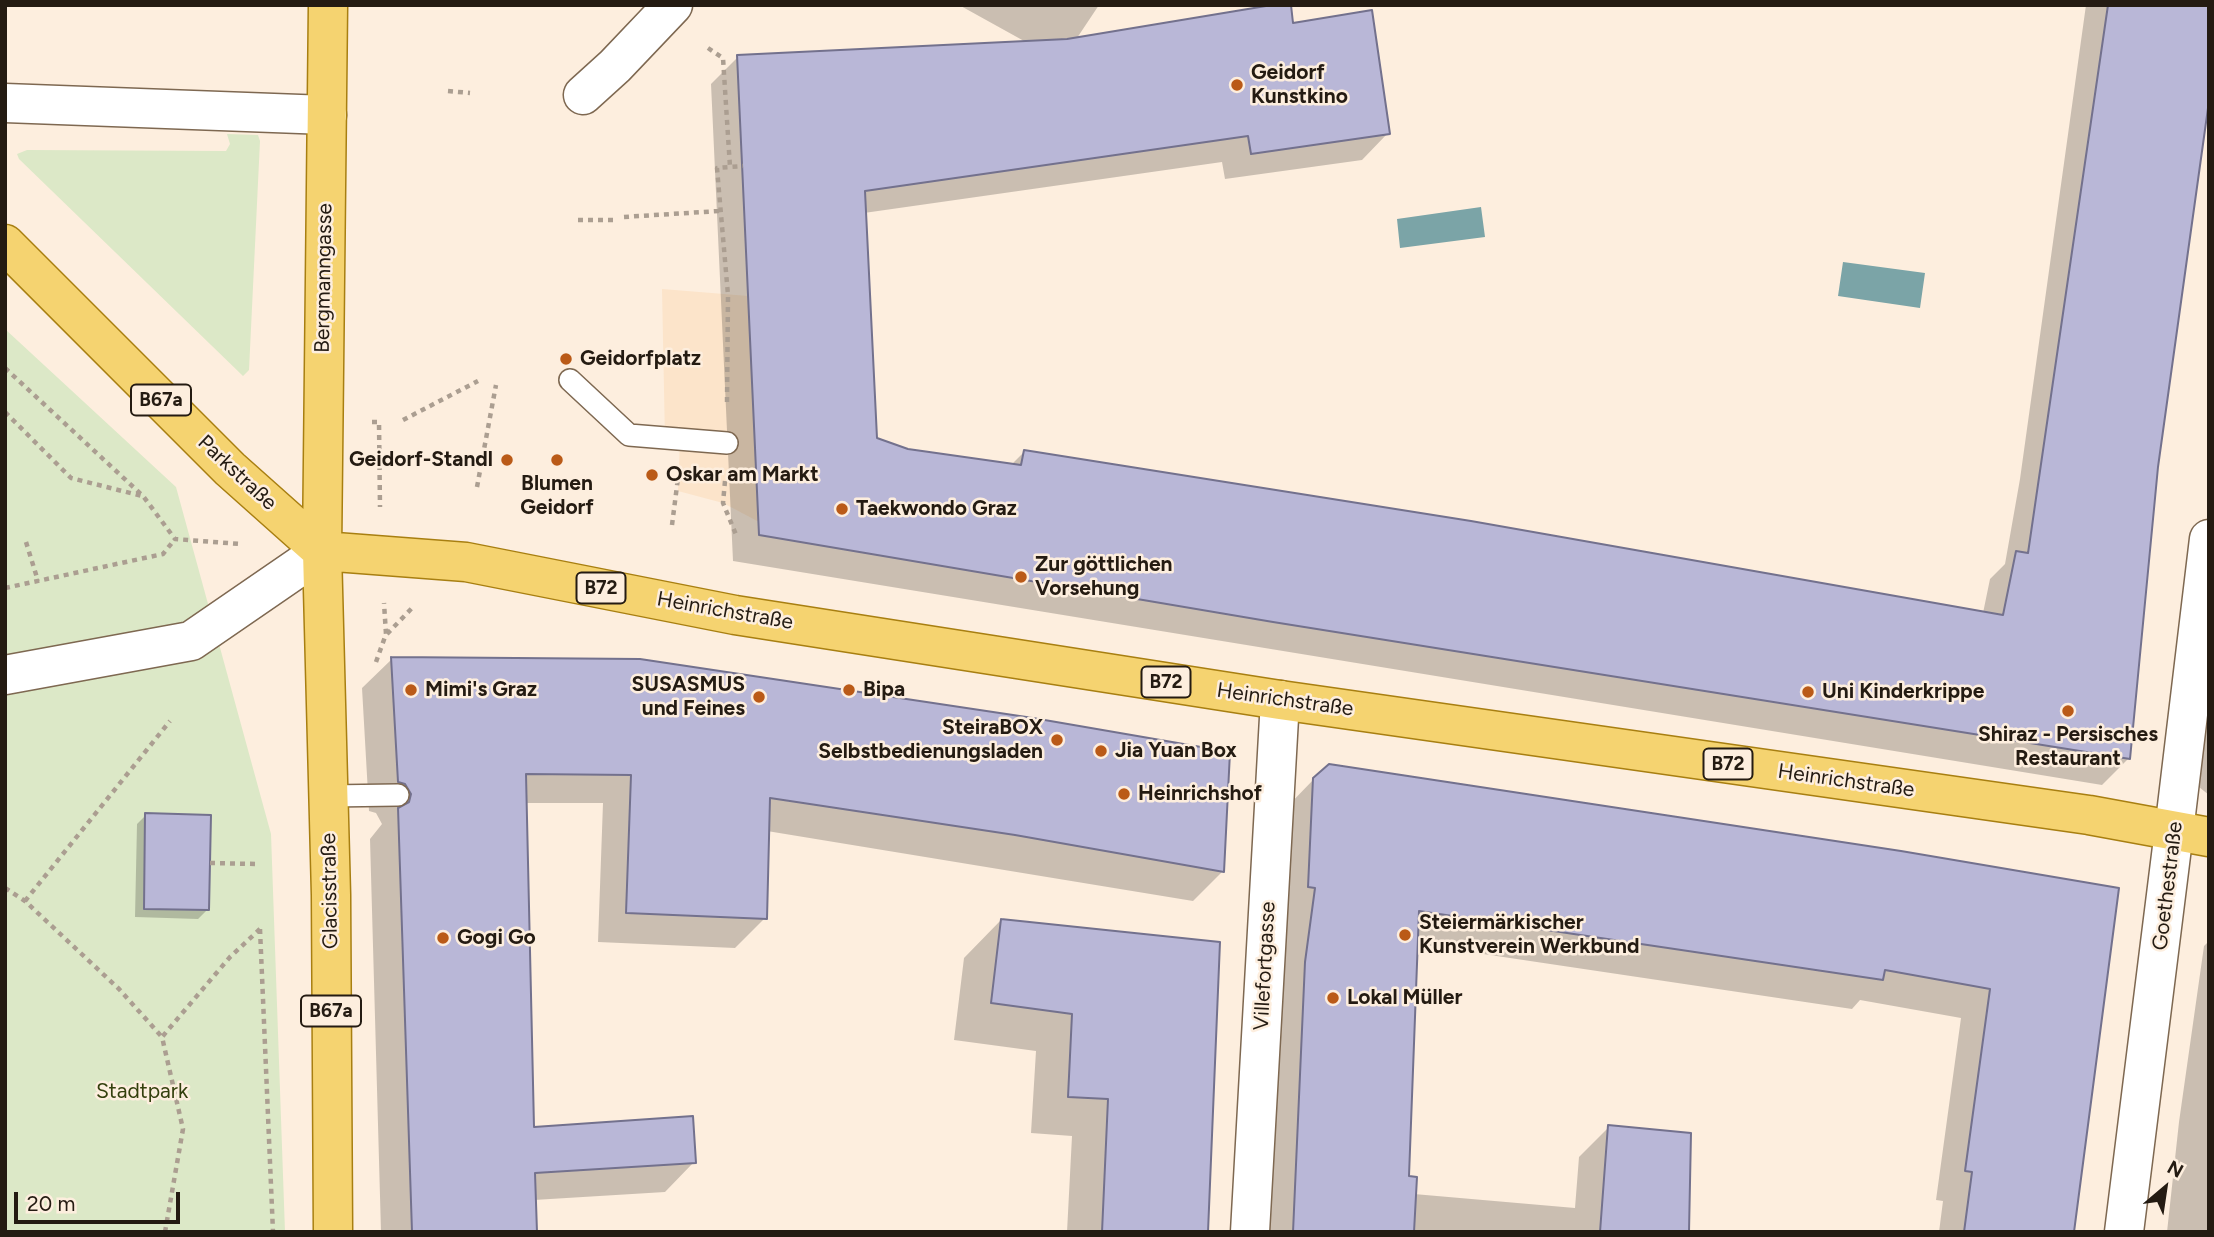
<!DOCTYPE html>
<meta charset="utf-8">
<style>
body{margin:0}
#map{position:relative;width:2214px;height:1237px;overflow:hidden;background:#fdeede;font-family:Figtree,sans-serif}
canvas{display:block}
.frame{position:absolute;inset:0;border:7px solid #241b12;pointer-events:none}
.north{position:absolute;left:2130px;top:1153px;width:70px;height:70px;-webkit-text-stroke:5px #fdeede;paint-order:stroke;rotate:29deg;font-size:19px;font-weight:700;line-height:28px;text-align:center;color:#241b12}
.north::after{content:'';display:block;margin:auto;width:24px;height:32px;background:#241b12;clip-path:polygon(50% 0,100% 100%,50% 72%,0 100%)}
.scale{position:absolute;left:14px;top:1192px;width:166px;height:32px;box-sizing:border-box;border:4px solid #241b12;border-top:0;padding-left:9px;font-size:21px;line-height:24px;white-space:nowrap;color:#241b12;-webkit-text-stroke:5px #fdeede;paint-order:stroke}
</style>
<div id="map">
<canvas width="2214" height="1237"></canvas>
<div class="frame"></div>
<div class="north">N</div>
<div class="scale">20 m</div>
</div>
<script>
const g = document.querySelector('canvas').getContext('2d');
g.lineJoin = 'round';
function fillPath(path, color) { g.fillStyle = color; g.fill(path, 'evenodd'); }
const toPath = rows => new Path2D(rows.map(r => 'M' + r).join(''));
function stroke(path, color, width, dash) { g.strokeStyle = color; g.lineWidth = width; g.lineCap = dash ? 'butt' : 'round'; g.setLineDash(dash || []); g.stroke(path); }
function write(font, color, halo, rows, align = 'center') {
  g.font = font + ' Figtree,sans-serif'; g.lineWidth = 5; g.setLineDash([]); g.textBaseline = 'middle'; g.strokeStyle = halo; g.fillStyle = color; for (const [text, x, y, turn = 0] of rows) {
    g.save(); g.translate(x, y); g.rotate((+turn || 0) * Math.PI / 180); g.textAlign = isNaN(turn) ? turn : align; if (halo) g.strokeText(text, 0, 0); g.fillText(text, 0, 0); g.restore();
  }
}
const built = toPath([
 [662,289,749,296,759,522,723,503,678,491,680,439,665,440]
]);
const green = toPath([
 [227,134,258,135,260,141,249,370,243,376,19,159,17,154,27,150,226,151,230,144],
 [5,329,176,487,271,834,285,1232,5,1232]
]);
const water = toPath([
 [1481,207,1485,237,1400,248,1397,219],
 [1843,262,1925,273,1920,308,1838,296]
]);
const shadow = toPath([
 [959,5,1099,5,1077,38,1292,25,1388,133,1362,160,1225,179,1222,162,864,213,875,439,908,451,1011,465,1025,451,1983,613,1990,579,2005,564,2020,479,2086,5,2209,5,2156,467,2129,758,2102,785,733,561,711,84,738,57,1024,41],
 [392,659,1222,872,1193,901,767,831,765,918,735,948,598,942,603,803,525,803,532,1129,694,1162,665,1192,534,1200,535,1232,381,1232,370,839,382,824,376,813,369,811,362,688],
 [2209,669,2209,795,2194,783],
 [1314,779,2117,889,2071,1232,1939,1232,1943,1201,1936,1200,1961,1018,1860,1000,1852,1009,1416,944,1407,1178,1414,1194,1575,1208,1579,1157,1609,1127,1688,1232,1266,1232,1284,810],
 [146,815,208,909,198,919,135,917,137,824],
 [1001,920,1218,943,1206,1232,1067,1232,1072,1136,1031,1133,1036,1051,954,1040,964,958],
 [2209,941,2209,1232,2167,1232,2179,1122,2204,946]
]);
const building = toPath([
 [1272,5,1291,5,1293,23,1372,10,1390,134,1251,154,1248,136,865,191,877,438,908,449,1021,465,1024,450,1471,521,2003,615,2016,551,2028,553,2108,5,2209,5,2209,101,2158,467,2130,759,1273,622,759,535,737,55,1067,39,1272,5],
 [391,657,640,659,1033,718,1230,752,1224,872,1015,835,770,798,767,919,626,913,631,775,526,774,534,1127,693,1116,696,1163,535,1173,537,1232,412,1232,398,808,409,802,411,794,405,784,398,782,391,657],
 [1329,764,1901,851,2119,888,2074,1232,1964,1232,1972,1172,1965,1171,1990,989,1885,970,1883,980,1419,911,1409,1176,1417,1177,1414,1232,1293,1232,1305,962,1315,888,1308,887,1313,778,1329,764],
 [145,813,211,815,209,910,144,909,145,813],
 [1001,919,1220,942,1208,1232,1102,1232,1108,1099,1068,1097,1072,1014,991,1003,1001,919],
 [1608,1125,1691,1133,1689,1232,1600,1232,1608,1125]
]);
const path = toPath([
 [708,48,723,58,730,167],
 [448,91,470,93],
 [624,217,719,211],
 [578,220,613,220],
 [5,368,143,496,175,539,240,544],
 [727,402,728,295,717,168,743,166],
 [5,412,71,478,142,496],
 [403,420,478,381],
 [372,422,379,422,380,507],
 [725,481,723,503,737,537],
 [477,487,496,385],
 [672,525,678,478],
 [26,542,38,581],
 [5,588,163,554,175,539],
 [387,634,413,607],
 [376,662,386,634,384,603],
 [210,863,257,864],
 [5,888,25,901,119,989,162,1037],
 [25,901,170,721],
 [260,929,273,1232],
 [165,1232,183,1129,162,1037,230,957,260,929]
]);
const service = toPath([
 [570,380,629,435,727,443],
 [328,796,398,795]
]);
const minor = toPath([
 [583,95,615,66,673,5],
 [5,103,327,115],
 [5,675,191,641,322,551],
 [2174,831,2209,539],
 [1250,1232,1280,700]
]);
const tertiary = toPath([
 [2124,1232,2174,831]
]);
const primary = toPath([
 [328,5,322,551,331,895,333,1232],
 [5,244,230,469,322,551],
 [322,551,466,562,735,615,1280,700,2089,815,2209,837]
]);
const markers = [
 [1237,85,7,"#ba5a17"],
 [566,359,7,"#ba5a17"],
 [507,460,7,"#ba5a17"],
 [557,460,7,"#ba5a17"],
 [652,475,7,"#ba5a17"],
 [842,509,7,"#ba5a17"],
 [1021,577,7,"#ba5a17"],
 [411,690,7,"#ba5a17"],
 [849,690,7,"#ba5a17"],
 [1808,692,7,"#ba5a17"],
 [759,697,7,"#ba5a17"],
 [2068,711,7,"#ba5a17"],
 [1057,740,7,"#ba5a17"],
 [1101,751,7,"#ba5a17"],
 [1124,794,7,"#ba5a17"],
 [1405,935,7,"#ba5a17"],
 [443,938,7,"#ba5a17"],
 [1333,998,7,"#ba5a17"]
];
const shields = [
 [161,400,60],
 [601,588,49],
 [1166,682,49],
 [1728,764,49],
 [331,1011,60]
];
const shieldNames = [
 ["B67a",161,400],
 ["B72",601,588],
 ["B72",1166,682],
 ["B72",1728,764],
 ["B67a",331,1011]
];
const poiNames = [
 ["Geidorf",1251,73],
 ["Kunstkino",1251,97],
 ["Geidorfplatz",580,359],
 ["Geidorf-Standl",493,460,"right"],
 ["Oskar am Markt",666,475],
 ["Blumen",557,484,"center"],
 ["Geidorf",557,508,"center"],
 ["Taekwondo Graz",856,509],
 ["Zur göttlichen",1035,565],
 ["Vorsehung",1035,589],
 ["SUSASMUS",745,685,"right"],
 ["und Feines",745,709,"right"],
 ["Mimi's Graz",425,690],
 ["Bipa",863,690],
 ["Uni Kinderkrippe",1822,692],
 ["SteiraBOX",1043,728,"right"],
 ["Selbstbedienungsladen",1043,752,"right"],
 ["Shiraz - Persisches",2068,735,"center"],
 ["Restaurant",2068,759,"center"],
 ["Jia Yuan Box",1115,751],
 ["Heinrichshof",1138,794],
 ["Steiermärkischer",1419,923],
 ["Kunstverein Werkbund",1419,947],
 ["Gogi Go",457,938],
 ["Lokal Müller",1347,998]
];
const streetNames = [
 ["Bergmanngasse",324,278,-89],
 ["Parkstraße",237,473,43],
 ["Heinrichstraße",725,611,10],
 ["Heinrichstraße",1285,700,8],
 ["Heinrichstraße",1846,781,8],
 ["Goethestraße",2168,886,-83],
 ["Glacisstraße",330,891,-91],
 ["Villefortgasse",1265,966,-87]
];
const parkNames = [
 ["Stadtpark",142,1092]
];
fillPath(built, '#fce4ca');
fillPath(green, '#dce8c7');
fillPath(water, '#7ba4a7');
fillPath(shadow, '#0003');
fillPath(building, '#b9b7d7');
stroke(building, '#73718d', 2);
stroke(service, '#7e6851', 24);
stroke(minor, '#7e6851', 41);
stroke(tertiary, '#7e6851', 41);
stroke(primary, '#a87f11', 41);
stroke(path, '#ab9e91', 4.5, [5, 5]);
stroke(service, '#fff', 21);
stroke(minor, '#fff', 38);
stroke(tertiary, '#fff', 38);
stroke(primary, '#f5d370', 38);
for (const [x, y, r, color] of markers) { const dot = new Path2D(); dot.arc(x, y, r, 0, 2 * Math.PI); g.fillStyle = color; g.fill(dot); stroke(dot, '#fdeede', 2.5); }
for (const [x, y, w] of shields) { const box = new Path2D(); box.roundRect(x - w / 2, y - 15.5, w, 31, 5); g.fillStyle = '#fdeede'; g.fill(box); stroke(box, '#241b12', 2); }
write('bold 19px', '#241b12', null, shieldNames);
write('bold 21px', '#241b12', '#fdeede', poiNames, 'left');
write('21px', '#241b12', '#fdeede', streetNames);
write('21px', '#33400d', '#fdeede', parkNames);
</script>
